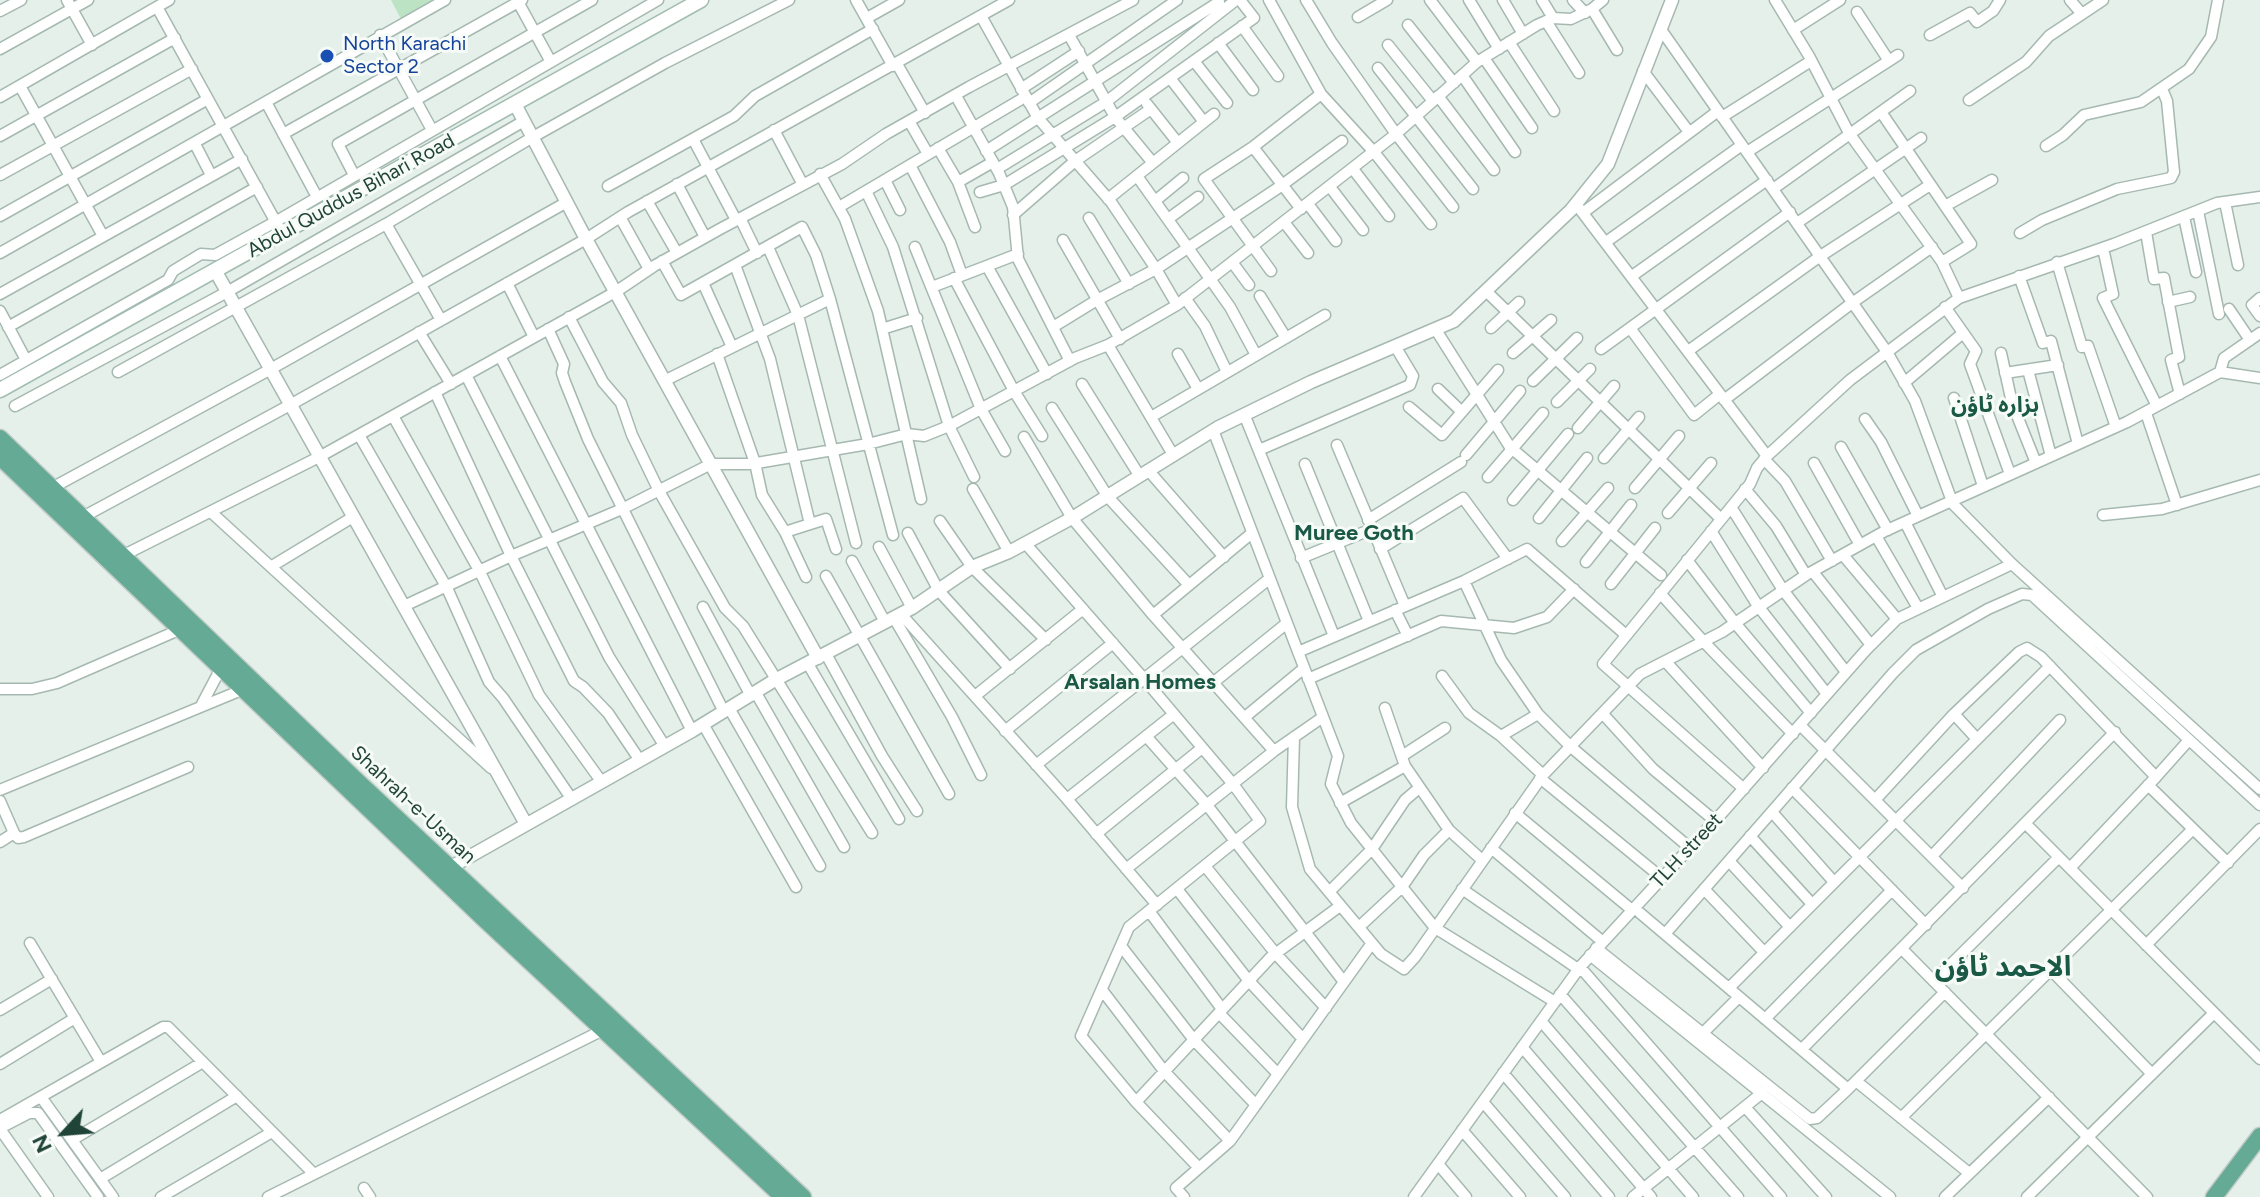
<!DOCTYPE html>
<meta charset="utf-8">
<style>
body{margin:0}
#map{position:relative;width:2260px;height:1197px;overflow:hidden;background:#e5f0ea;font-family:Figtree,sans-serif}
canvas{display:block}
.north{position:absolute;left:24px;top:1093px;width:80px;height:80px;-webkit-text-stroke:6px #f6fbf8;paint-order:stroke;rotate:244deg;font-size:22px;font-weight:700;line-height:32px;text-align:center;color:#214439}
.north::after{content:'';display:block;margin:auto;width:28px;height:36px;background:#214439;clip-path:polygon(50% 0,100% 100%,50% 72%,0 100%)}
</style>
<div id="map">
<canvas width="2260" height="1197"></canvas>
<div class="north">N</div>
</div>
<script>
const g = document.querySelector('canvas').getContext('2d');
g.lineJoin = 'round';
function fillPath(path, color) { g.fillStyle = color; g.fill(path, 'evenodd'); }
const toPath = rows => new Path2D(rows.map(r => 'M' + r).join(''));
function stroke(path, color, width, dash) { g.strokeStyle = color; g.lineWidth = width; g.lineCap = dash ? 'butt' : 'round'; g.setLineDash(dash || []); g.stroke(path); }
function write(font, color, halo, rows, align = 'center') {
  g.font = font + ' Figtree,"Noto Sans Arabic",sans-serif'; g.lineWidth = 6; g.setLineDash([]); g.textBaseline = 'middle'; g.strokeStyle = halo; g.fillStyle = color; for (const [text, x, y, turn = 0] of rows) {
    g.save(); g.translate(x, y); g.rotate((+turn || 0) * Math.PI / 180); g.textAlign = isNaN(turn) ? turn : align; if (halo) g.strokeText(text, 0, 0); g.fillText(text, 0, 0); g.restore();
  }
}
const green = toPath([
 [391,0,437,0,403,23]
]);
const minor = toPath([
 [67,0,92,45],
 [517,0,551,62],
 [856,0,893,66],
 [1269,0,1321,94,1374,152,1431,224],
 [1306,0,1332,43,1396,134,1453,207],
 [1430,0,1477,62],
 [1469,0,1499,49],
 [1503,0,1523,34],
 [1542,0,1553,18],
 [1573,0,1585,13],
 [1775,0,1809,56,1849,133,1942,262,1959,298],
 [2070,0,2082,14],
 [157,7,278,226],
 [1592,9,1617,50],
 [0,11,21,0],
 [1857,12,1889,61],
 [981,16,1038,118,1111,202,1156,269,1177,305],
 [1358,17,1387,0],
 [867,18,899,0],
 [1546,21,1579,73],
 [1408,25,1454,83],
 [1242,26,1278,76],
 [1793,30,1840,0],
 [1662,31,1887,352,1915,401,1953,504,2012,564,2260,789],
 [380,35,432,130],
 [1069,35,1115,117,1153,163],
 [1930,35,1970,13,1977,22,1993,11,2000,0],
 [1509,42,1554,111],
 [1218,43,1253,90],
 [1388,45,1433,101],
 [0,49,88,0],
 [1484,58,1532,128],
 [1194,61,1227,103],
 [897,64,925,113],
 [1378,68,1473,189],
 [1643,71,1689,132],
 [1462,75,1515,152],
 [1170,78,1204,122],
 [20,86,103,236],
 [1021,89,1079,51],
 [956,96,999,173,1013,207,1018,259,1070,361],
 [1438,96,1494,170],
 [0,97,169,0],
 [1969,100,2026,62,2049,36,2103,0],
 [266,102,317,197],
 [1029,103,1177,0],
 [1147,104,1178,143],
 [1881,112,1971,244,1942,262],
 [1722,117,1811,61],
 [909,121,928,154],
 [774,130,802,183],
 [283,134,522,0],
 [0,136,175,38],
 [693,139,736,220],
 [195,144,211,175],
 [2046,146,2063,135,2084,115,2141,102,2189,69,2211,37,2218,0],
 [1253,147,1301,209],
 [938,148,958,182,975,227],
 [986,151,1219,2],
 [1747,152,1898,55],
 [910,165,950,242,962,275],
 [997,169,1106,102,1236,0],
 [1353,169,1389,216],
 [820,174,845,219,878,311,921,499],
 [0,175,192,69],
 [354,175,338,144,592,0],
 [1137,176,1230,307,1256,355],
 [885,180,900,210],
 [958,182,993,162],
 [677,184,705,237],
 [608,186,734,116,755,96,873,29],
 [1330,187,1363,230],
 [1773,189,1910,91],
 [866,191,893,247,949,426,974,477],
 [980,192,1004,185,1115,117,1254,18,1240,0],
 [1108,199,1214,114],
 [647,201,677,253],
 [1155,201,1183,178],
 [2225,202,2238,265],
 [1308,204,1336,241],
 [1576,204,1767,456],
 [1945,206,1992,180],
 [839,207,1025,97],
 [2198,211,2219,314],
 [1584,212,1718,111],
 [1013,215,1075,161,1151,109],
 [0,216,208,99],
 [620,217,649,269],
 [2184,217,2196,272],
 [740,218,757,253],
 [1089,218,1129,284],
 [1168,219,1198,197],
 [1284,222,1308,253],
 [1797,223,1921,138],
 [386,224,441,320],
 [2146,232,2154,279,2164,278,2179,357,2171,360,2180,394],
 [2020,233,2042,220,2117,189,2171,178,2174,172,2167,101,2162,89],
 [1063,240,1120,339],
 [1606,242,1742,145],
 [768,247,798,315,856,543],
 [915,247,981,409,1005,451],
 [2103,248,2113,294,2103,298,2157,406],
 [0,253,445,0],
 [662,261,681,295,802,227,816,255,830,299,893,535],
 [1232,262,1249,285],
 [2057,262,2082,347,2088,346,2116,427],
 [735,265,770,359,810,524],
 [987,266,1047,374],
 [1271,271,1204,179,1253,147,1321,94],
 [1632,276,1767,180],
 [2019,276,2043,343,2051,341,2078,444],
 [954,278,1014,391,1042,436],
 [507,283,534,337],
 [703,283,732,347],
 [932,287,1018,254],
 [1487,292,1721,519],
 [0,294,242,159],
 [1260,296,1286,338],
 [1185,298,1205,326,1227,372],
 [2260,298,2252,305,2260,316],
 [2168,302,2190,297],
 [1945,307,1976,351,1970,364,2010,474],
 [2229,309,2250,340],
 [0,311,26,360],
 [569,317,603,382,621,403,632,435,659,491,725,608,743,626,872,833],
 [8,327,257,187],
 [1053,327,1097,300,1156,269,1278,188,1342,141],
 [1491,328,1519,302],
 [1630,328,1694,415,1720,394],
 [548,329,564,364,562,373,565,382,588,439,724,712],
 [882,329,917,318],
 [1436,330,1510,447,1661,575],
 [419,332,451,384],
 [1108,345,1172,453],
 [1601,349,1790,212],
 [1688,351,1819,257,1930,185],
 [1513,353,1551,320],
 [2001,353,2012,403,2036,463],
 [717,354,755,463,762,495,785,532,806,577],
 [1178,354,1198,389],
 [500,356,692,731],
 [2028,370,2051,456],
 [118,372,386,224,533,137,665,63,789,0],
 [2220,372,2224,358,2260,333],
 [2005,373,2058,365],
 [0,375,168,280,173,271,201,254,215,255,275,222,658,0],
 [466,375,609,657,664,745],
 [666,380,830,299],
 [1533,381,1577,338],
 [1904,383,1963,333],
 [1082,384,1139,475],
 [1438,389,1462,412],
 [435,392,511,556,574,681,583,687,608,713,639,759],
 [1954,398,1983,486],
 [1724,400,1852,303,1932,247],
 [1557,402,1590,369],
 [15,406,227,292,524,121],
 [1409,407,1442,435,1498,370],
 [1052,408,1108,497,1189,585],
 [2146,413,2177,505],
 [1244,414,1334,636],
 [393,416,480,572,539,695,601,781],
 [1151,417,1325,315],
 [1865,419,1881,442,1918,516],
 [1578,428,1614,386],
 [1213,430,1338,756,1331,784,1351,823,1435,928,1555,1002],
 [359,435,447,588,489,682,503,698,571,798],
 [1024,437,1072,518,1153,615,1274,751],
 [1337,445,1405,606],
 [1841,447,1888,530],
 [1259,450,1410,385,1413,376,1395,346],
 [1466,455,1520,391],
 [1604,458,1639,417],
 [1764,459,1785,481,1832,561],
 [1814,463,1860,545],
 [1305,464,1369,621],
 [1148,470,1224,557],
 [1488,477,1543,413],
 [1635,488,1679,436],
 [50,489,269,370,567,202],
 [973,489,1009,552],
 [1745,489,1776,526,1806,575],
 [1513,500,1568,434],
 [1731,507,1783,590,1846,672],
 [212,513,491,768],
 [1668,513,1711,463],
 [2103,515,2162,509,2260,480],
 [81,518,290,405,586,239,628,212,1009,0],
 [1539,518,1587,458],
 [1368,520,1461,462],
 [940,521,972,567,1046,640],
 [1905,522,1943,597],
 [1711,531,1758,606,1827,694],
 [785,532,826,519,836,549],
 [908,533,939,591,1010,669],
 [1876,536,1918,608],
 [1562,541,1608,488],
 [1025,543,1145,680,1233,784,1260,821,1129,927,1081,1036,1136,1102,1199,1168],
 [879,547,912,608],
 [1380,549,1463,498,1508,559],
 [1843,555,1897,619],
 [122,556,319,457,617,291,654,266,720,229,842,164,886,134,969,87,1133,0],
 [1301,558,1372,529],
 [1687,560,1735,623,1811,713],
 [852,561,885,622],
 [1586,562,1631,505],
 [272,566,353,517],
 [1813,572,1871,645],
 [826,576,949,794],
 [1464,581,1501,660,1538,714,1571,747,1690,848],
 [1611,584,1655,528],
 [1660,593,1704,642,1793,734],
 [404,606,511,556,622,509,711,464,751,464,868,444,907,434,924,436,949,426,1075,358,1108,345,1177,305,1209,280,1396,134,1477,62,1537,25,1553,18,1571,19,1592,9,1603,0],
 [703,607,751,696],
 [1395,610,1408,636],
 [901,614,1067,799,1157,905],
 [1153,615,1252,533],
 [894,618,952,717,981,775],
 [1298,652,1464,581,1527,549,1626,635],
 [826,654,882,756,917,811],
 [1666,662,1763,768],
 [808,664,899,819],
 [1442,676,1469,713,1501,736,1543,775],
 [1308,679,1441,621,1514,628,1547,617,1574,589],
 [1214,682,1287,623],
 [0,689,32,689,57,683,181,629],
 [756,693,844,847],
 [975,696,1083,609],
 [202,704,221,668],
 [729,708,820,866],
 [1385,708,1405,766,1449,830,1482,860],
 [1603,714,1653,769,1715,821],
 [1954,714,1977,739],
 [1245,717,1303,669],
 [703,724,796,887],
 [1800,725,1963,888],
 [1005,731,1113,643],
 [1146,736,1207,805,1344,982],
 [1501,736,1538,714],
 [1294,737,1292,807,1310,869,1381,954,1404,969,1415,957,1543,775,1640,674,1722,632,1806,575,1885,531,2127,422,2220,372,2260,378],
 [1402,756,1445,728],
 [1036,765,1269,579],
 [2156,777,2189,740],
 [1540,778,1662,878],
 [2148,785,2228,863],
 [1792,788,1926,925],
 [1744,789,1603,664,1750,484,1757,468,1767,456,1850,380,1959,298,2114,244,2217,203,2260,197],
 [0,790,244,689],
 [1067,799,1174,714],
 [1875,800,1954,714,2019,652,2027,648,2041,657,2156,777,2070,868],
 [0,801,14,833,18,838,24,837,188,767],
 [1340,803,1405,766],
 [1772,812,1834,882],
 [1515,813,1632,910],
 [2026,824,2260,1059],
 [1096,834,1202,748],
 [1750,836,1812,904],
 [0,842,14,833],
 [1491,848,1603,942],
 [1932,856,2060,720],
 [1729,861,1790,927],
 [1205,866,1276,954,1326,1008],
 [1126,869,1274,751,1323,717],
 [1177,889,1249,981,1303,1039],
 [1462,889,1578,969],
 [1704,889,1764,952],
 [1329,892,1372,849,1405,800,1419,788],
 [1149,911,1222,1009],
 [1640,913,1848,1089],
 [1359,927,1402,887,1424,855,1449,830],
 [1665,934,1893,673,1916,650,1988,609,2022,594,2032,595,2260,805],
 [30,943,101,1062],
 [2146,945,2260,829],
 [1121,946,1194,1040,1256,1105],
 [1596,948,1810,1119,1817,1118,1848,1089,1945,992],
 [1902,949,2147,1197],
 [1590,955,1890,1197],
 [1580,967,1781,1197],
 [2050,969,2152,1074],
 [1934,981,2059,857],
 [1729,988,2050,666],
 [1102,990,1164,1071,1230,1141],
 [1560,994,1738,1197],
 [0,1010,52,979],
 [1219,1013,1278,1074],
 [1765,1019,1892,890],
 [1541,1021,1693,1197],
 [1701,1035,1739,997],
 [1522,1047,1651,1197],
 [1802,1049,2115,732],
 [0,1064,75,1018],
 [1503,1073,1609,1197],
 [1856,1081,1969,1173],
 [41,1097,113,1197],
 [1136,1102,1271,957,1340,906],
 [1483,1102,1565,1197],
 [1745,1107,1826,1197],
 [1901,1118,2193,829],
 [0,1120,163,1027,168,1027,314,1174],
 [0,1128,29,1113,38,1113,98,1197],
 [0,1129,48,1197],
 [1462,1130,1520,1197],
 [72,1140,203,1062],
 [1438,1164,1466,1197],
 [100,1179,237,1096],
 [364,1188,370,1197],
 [161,1197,272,1132],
 [268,1197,605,1029],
 [1184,1197,1176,1188,1230,1141,1372,943],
 [1414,1197,1580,967,1722,813,1866,650,1897,619,2012,564],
 [1633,1197,1762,1093],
 [1945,1197,2049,1097],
 [2027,1197,2214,1013]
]);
const tertiary = toPath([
 [515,104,586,239,818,658],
 [216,272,526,824],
 [446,873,451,867,692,731,775,680,912,608,972,567,1009,552,1072,518,1217,428,1311,382,1454,321,1571,210,1608,164,1672,0]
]);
const secondary = toPath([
 [0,390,701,0]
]);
const primary = toPath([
 [0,438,354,778,803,1197],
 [0,457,484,919,783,1197],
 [2214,1197,2260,1136]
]);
const markers = [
 [327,56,8,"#1a4fb4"]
];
const transitNames = [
 ["North Karachi",343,44],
 ["Sector 2",343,67]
];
const streetNames = [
 ["Abdul Quddus Bihari Road",351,196,-29],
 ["Shahrah-e-Usman",413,805,43],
 ["TLH street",1687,851,-47]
];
const neighbourhoodNames = [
 ["ہزارہ ٹاؤن",1995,406],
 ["Muree Goth",1354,534],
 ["Arsalan Homes",1140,683]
];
const districtNames = [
 ["الاحمد ٹاؤن",2003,968]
];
fillPath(green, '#bce3c4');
stroke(minor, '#a6b9b1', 13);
stroke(tertiary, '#a6b9b1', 15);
stroke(secondary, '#a2bdb2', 17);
stroke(primary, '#c1cbc8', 19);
stroke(minor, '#fff', 10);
stroke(tertiary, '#fff', 12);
stroke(secondary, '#fff', 14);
stroke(primary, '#65aa94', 16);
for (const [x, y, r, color] of markers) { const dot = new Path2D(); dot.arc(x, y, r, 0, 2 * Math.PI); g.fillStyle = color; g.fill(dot); stroke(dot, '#f6fbf8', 3); }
write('20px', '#164399', '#f6fbf8', transitNames, 'left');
write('20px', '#214439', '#f6fbf8', streetNames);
write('bold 22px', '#1a5946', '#f6fbf8', neighbourhoodNames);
write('bold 28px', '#1a5946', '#f6fbf8', districtNames);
</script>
